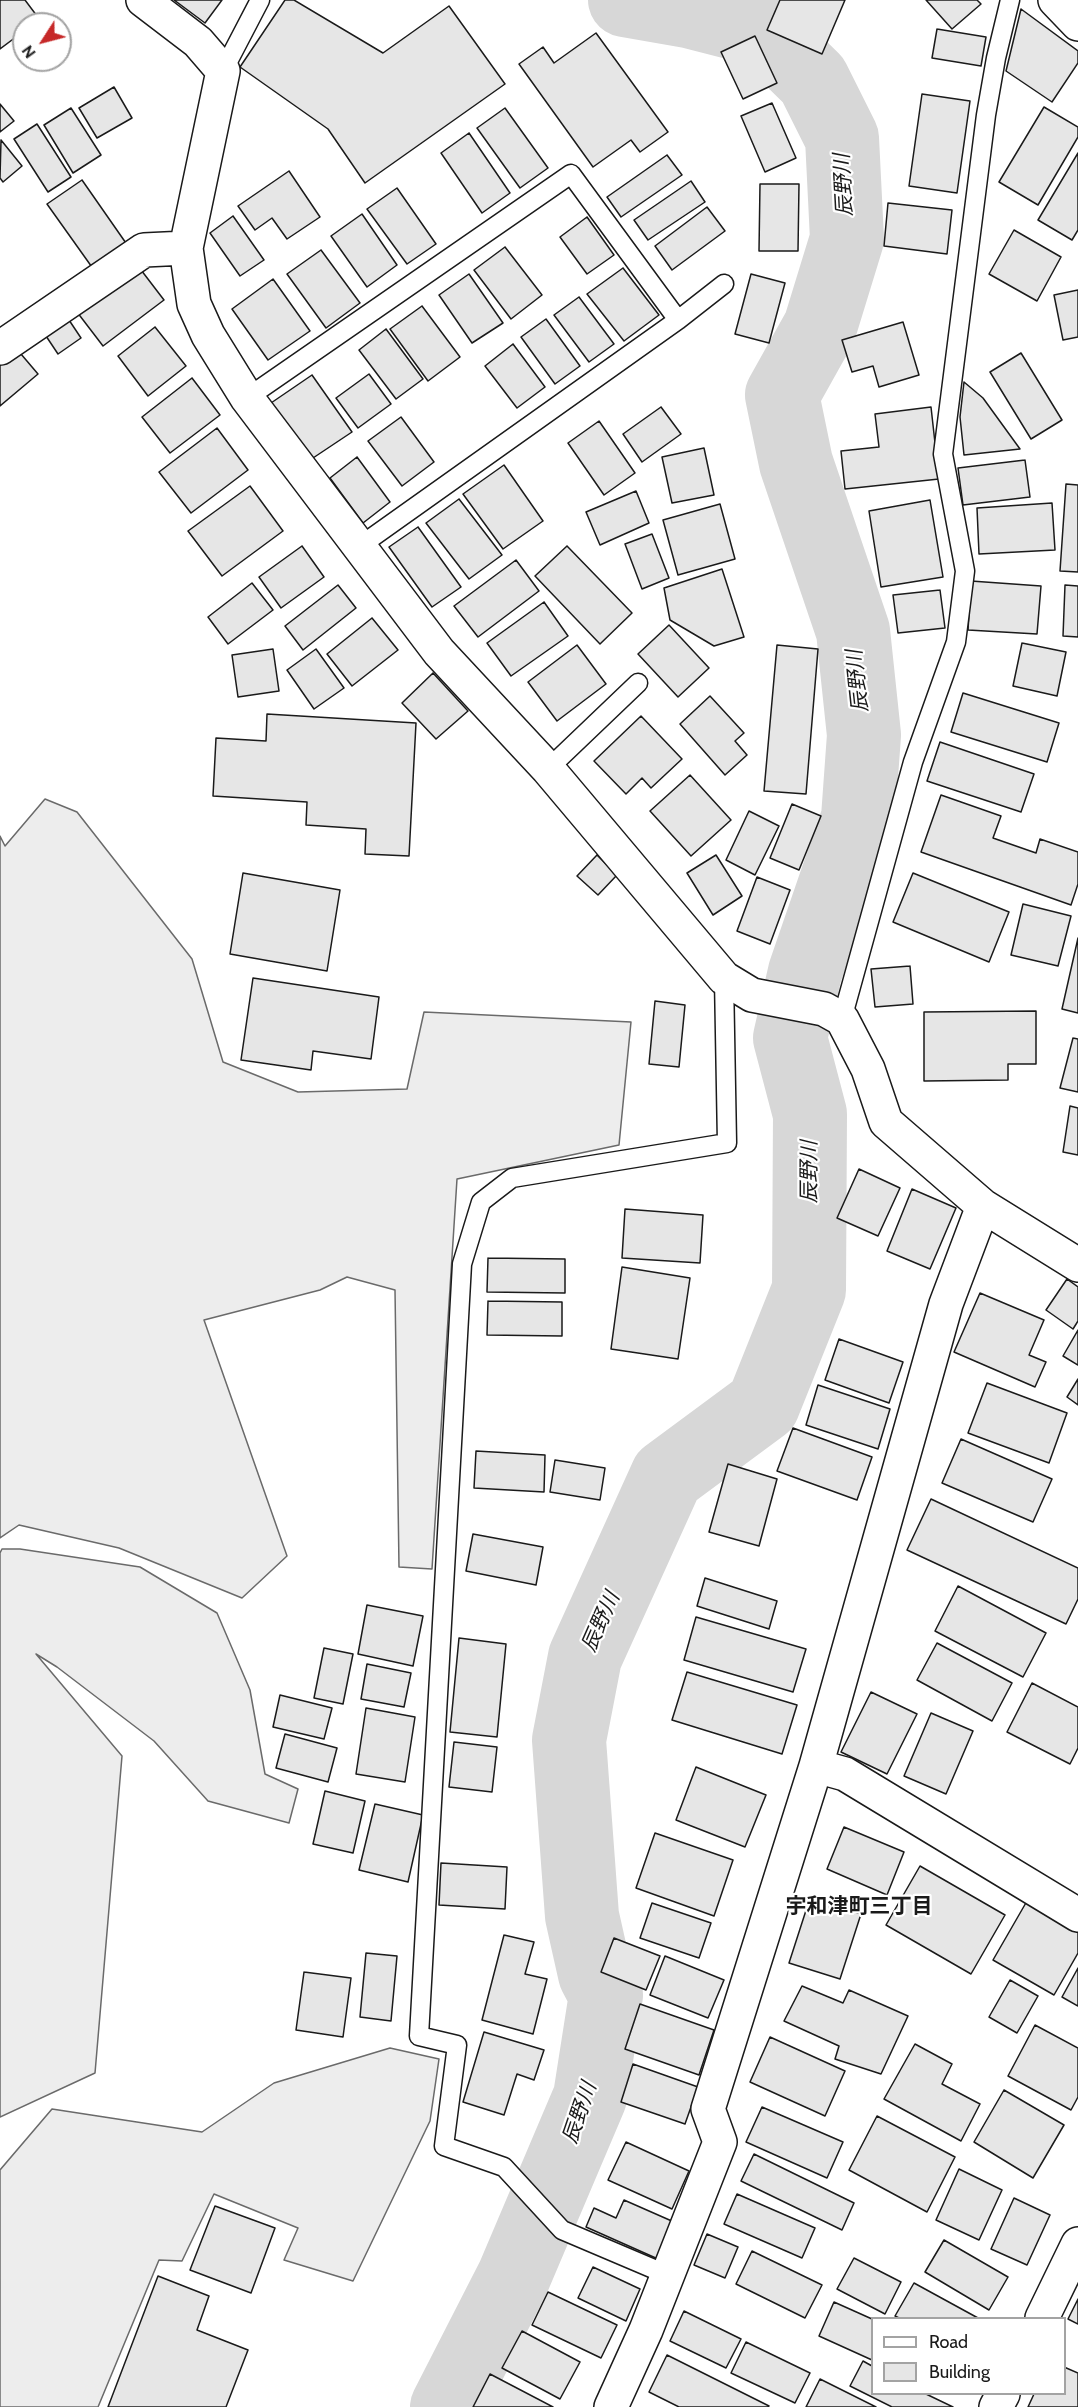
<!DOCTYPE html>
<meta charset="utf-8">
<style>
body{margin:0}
#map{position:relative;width:1078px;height:2407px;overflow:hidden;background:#fff;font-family:Cabin,sans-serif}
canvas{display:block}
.legend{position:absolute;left:871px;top:2317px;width:195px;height:78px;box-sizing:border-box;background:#fff;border:2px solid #a3a3a3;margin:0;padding:8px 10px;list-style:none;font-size:18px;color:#1a1a1a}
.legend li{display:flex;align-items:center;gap:12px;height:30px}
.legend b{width:30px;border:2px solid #a3a3a3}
.north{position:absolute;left:12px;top:12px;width:60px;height:60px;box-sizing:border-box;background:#fff;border:2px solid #a3a3a3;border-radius:50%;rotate:234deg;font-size:16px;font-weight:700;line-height:24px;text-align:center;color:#1a1a1a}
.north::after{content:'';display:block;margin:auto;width:21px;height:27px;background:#c62828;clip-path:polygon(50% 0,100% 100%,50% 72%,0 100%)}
</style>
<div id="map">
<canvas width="1078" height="2407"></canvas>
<ul class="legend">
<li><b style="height:8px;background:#fff"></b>Road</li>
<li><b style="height:16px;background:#e6e6e6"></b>Building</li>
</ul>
<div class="north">N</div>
</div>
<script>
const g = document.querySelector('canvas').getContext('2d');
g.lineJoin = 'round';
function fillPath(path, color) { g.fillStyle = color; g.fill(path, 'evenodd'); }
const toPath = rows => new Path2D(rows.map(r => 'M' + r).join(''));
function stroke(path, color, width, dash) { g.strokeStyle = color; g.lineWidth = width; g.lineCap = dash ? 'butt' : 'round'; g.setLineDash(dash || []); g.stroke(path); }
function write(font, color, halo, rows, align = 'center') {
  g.font = font + ' Cabin,"Noto Sans JP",sans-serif'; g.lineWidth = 4.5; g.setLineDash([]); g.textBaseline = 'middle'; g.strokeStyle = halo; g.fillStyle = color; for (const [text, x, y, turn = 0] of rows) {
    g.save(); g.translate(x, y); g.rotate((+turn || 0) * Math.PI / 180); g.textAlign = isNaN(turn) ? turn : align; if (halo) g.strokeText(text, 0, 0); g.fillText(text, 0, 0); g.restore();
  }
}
const built = toPath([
 [45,799,77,812,192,959,223,1062,298,1092,407,1089,424,1012,631,1022,619,1145,457,1179,432,1569,399,1567,395,1290,347,1277,320,1290,204,1320,287,1556,242,1598,119,1548,19,1525,0,1538,0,836,5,846,45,799],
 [2,1549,20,1549,140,1567,217,1613,250,1690,265,1774,298,1789,289,1823,208,1801,154,1741,57,1667,36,1654,122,1756,95,2073,0,2117,0,1553,2,1549],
 [390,2048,439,2059,430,2121,353,2281,284,2260,298,2228,214,2194,182,2261,159,2260,98,2407,0,2407,0,2170,52,2109,202,2132,274,2083,390,2048]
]);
const river = toPath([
 [447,2407,514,2276,590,2097,606,1995,595,1974,582,1916,569,1740,585,1657,667,1476,763,1405,809,1290,810,1114,790,1038,805,972,858,818,864,735,853,631,796,463,782,395,820,327,847,239,842,138,813,80,762,30,688,11,625,0]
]);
const building = toPath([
 [0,0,25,0,40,20,34,24,24,24,24,31,0,49,0,0],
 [174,0,222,0,205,23,174,0],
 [285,0,294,0,383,53,449,6,505,84,365,183,328,129,240,67,285,0],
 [780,0,845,0,822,54,767,30,780,0],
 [926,0,977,0,981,4,952,29,926,0],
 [1021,9,1078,51,1078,63,1052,102,1006,71,1021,9],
 [937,29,986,37,981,66,932,58,937,29],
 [596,33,668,132,640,152,631,140,593,167,519,64,543,47,554,63,596,33],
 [755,36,777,83,743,99,721,52,755,36],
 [114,87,132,118,97,138,79,108,114,87],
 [922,94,970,101,957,193,909,186,922,94],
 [772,103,796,158,765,172,741,116,772,103],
 [0,104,14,121,0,132,0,104],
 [1044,107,1078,127,1078,137,1038,205,999,182,1044,107],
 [71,108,101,155,73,173,44,125,71,108],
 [505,108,548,168,520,188,477,128,505,108],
 [37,124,71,177,48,192,14,139,37,124],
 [469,133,510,193,482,213,441,153,469,133],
 [1,140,22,166,3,182,0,178,1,140],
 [1078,153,1078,230,1072,240,1038,220,1078,153],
 [667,155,682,175,621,217,607,197,667,155],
 [289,171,320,217,287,239,272,218,255,230,238,206,289,171],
 [82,180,128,246,94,270,47,204,82,180],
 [691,181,705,202,648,240,634,220,691,181],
 [760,184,799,184,798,251,759,251,760,184],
 [397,188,436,244,407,264,367,209,397,188],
 [888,203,952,210,947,254,884,246,888,203],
 [707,207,725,231,672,270,655,246,707,207],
 [362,214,397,265,367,287,331,236,362,214],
 [233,216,264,260,240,276,210,233,233,216],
 [587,217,614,255,587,274,560,237,587,217],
 [1014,230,1061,257,1037,301,989,274,1014,230],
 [505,247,542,295,511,319,474,270,505,247],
 [321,250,360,303,326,328,287,274,321,250],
 [138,266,164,300,103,346,77,312,138,266],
 [623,268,659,315,624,341,587,294,623,268],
 [469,274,503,323,472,343,439,295,469,274],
 [751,274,785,283,769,343,735,334,751,274],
 [273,279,310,331,268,360,232,309,273,279],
 [1078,290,1078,337,1063,340,1054,295,1078,290],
 [579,297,614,344,589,362,554,315,579,297],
 [422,306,460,357,428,381,390,329,422,306],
 [67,317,81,338,58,354,44,333,67,317],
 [546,319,580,366,555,384,521,337,546,319],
 [903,322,919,375,879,387,873,366,852,372,842,340,903,322],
 [155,327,186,366,148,396,118,356,155,327],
 [386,329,423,379,396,399,359,350,386,329],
 [513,344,545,387,517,408,485,366,513,344],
 [15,347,38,374,0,406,0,360,15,347],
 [1021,353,1062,420,1031,439,990,372,1021,353],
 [369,374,391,404,358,428,336,398,369,374],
 [312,375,352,432,310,460,271,403,312,375],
 [192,378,220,415,170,453,142,417,192,378],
 [964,382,983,398,1020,449,964,455,960,417,964,382],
 [661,407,681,434,642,462,623,434,661,407],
 [931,407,939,479,845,489,841,451,879,447,875,414,931,407],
 [401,417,434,462,402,486,368,441,401,417],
 [599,421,635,473,604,495,568,443,599,421],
 [217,428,248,470,191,513,159,472,217,428],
 [704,448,714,495,672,503,662,457,704,448],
 [357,457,390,502,363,523,330,478,357,457],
 [1025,460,1030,497,963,505,958,468,1025,460],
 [504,465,543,521,503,549,463,494,504,465],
 [1066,484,1078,485,1078,572,1060,571,1066,484],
 [250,486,283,531,222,576,188,531,250,486],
 [636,491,649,523,600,545,586,512,636,491],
 [459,499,502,555,469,579,426,523,459,499],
 [930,500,943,577,881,587,869,511,930,500],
 [1052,503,1055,550,979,554,977,508,1052,503],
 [720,504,735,559,678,575,663,520,720,504],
 [418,527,461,587,432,607,389,547,418,527],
 [652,534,669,578,642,589,625,544,652,534],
 [302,546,324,577,281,608,259,577,302,546],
 [567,546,632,613,600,644,535,576,567,546],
 [516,560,539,591,478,637,454,606,516,560],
 [722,569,744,637,714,646,670,620,664,588,722,569],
 [971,581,1041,586,1037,634,968,630,971,581],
 [252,583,273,610,228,644,208,617,252,583],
 [338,585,356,608,303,650,285,626,338,585],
 [1065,585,1078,586,1078,637,1063,636,1065,585],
 [940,590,945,628,898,633,893,595,940,590],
 [544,602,568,636,511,676,487,643,544,602],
 [372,618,398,650,352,686,327,654,372,618],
 [669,625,709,668,678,697,638,654,669,625],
 [1022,643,1066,652,1057,696,1013,686,1022,643],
 [577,645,606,684,557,721,528,682,577,645],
 [777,645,818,649,806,794,764,791,777,645],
 [273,649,279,691,238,697,232,655,273,649],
 [316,649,344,688,314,709,287,670,316,649],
 [433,673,468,711,436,739,402,703,433,673],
 [963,693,1059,723,1047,762,951,732,963,693],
 [710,696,744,733,735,741,747,755,725,775,680,724,710,696],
 [267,714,416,723,409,856,365,854,366,829,306,825,307,802,213,796,216,738,266,741,267,714],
 [641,716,682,759,651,788,642,778,626,794,594,761,641,716],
 [940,742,1034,774,1021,812,927,781,940,742],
 [690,775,731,820,691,856,650,811,690,775],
 [941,795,1001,816,993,838,1036,853,1040,839,1078,852,1078,884,1071,905,921,852,941,795],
 [792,804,821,816,799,870,770,858,792,804],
 [749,811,779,826,755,875,726,860,749,811],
 [597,855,617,875,598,895,577,876,597,855],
 [716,855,742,896,713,915,687,873,716,855],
 [243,873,340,890,327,971,230,954,243,873],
 [913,873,1009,912,989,962,893,922,913,873],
 [757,877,790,890,770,944,737,931,757,877],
 [1023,904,1071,916,1058,966,1011,955,1023,904],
 [1078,938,1078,1013,1062,1009,1078,938],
 [910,966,913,1004,875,1007,871,969,910,966],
 [253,978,379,997,371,1059,313,1051,311,1070,241,1060,253,978],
 [655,1001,685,1005,679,1067,649,1064,655,1001],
 [1036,1011,1036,1064,1008,1064,1008,1080,924,1081,924,1012,1036,1011],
 [1073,1038,1078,1039,1078,1092,1060,1088,1073,1038],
 [1070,1106,1078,1108,1078,1155,1063,1152,1070,1106],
 [859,1169,900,1188,878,1236,837,1218,859,1169],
 [912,1189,956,1208,930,1269,887,1251,912,1189],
 [625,1209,703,1215,700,1263,622,1258,625,1209],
 [488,1258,565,1259,565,1293,487,1292,488,1258],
 [622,1267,690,1278,678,1359,611,1349,622,1267],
 [1067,1279,1078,1287,1078,1321,1073,1329,1046,1310,1067,1279],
 [980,1293,1044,1320,1029,1355,1046,1362,1035,1387,954,1352,980,1293],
 [488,1301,562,1302,562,1336,487,1335,488,1301],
 [1078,1330,1078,1365,1063,1356,1078,1330],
 [839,1339,903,1362,889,1403,825,1380,839,1339],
 [1078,1379,1078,1405,1067,1397,1078,1379],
 [987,1383,1067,1413,1049,1463,968,1433,987,1383],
 [818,1385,890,1409,878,1449,806,1425,818,1385],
 [793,1428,872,1457,857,1500,777,1471,793,1428],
 [961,1439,1052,1479,1033,1522,942,1483,961,1439],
 [476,1451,545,1455,544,1492,474,1488,476,1451],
 [555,1460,605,1468,600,1500,550,1492,555,1460],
 [728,1464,777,1479,759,1546,709,1532,728,1464],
 [931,1499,1078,1568,1078,1599,1066,1624,907,1550,931,1499],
 [473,1534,543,1547,536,1585,466,1571,473,1534],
 [705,1578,777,1601,769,1629,697,1606,705,1578],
 [958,1586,1046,1633,1023,1677,935,1631,958,1586],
 [367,1605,423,1616,413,1666,358,1654,367,1605],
 [696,1617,806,1649,793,1692,684,1660,696,1617],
 [459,1638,506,1644,497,1737,450,1732,459,1638],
 [937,1643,1012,1683,992,1721,917,1680,937,1643],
 [324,1648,353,1654,343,1704,314,1698,324,1648],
 [367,1664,411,1673,404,1707,361,1699,367,1664],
 [687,1672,797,1705,782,1754,672,1720,687,1672],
 [1032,1683,1078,1707,1078,1748,1070,1764,1007,1732,1032,1683],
 [871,1692,917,1714,887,1774,841,1752,871,1692],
 [280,1695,332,1708,324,1739,273,1727,280,1695],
 [366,1708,415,1717,405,1782,356,1774,366,1708],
 [931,1713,973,1731,946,1794,904,1776,931,1713],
 [285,1734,337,1748,328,1782,276,1768,285,1734],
 [454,1742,497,1747,492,1792,449,1787,454,1742],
 [696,1767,766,1795,745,1847,676,1820,696,1767],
 [325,1791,365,1801,353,1853,313,1844,325,1791],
 [375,1804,423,1815,408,1882,359,1870,375,1804],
 [844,1827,904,1852,887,1895,827,1869,844,1827],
 [655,1833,733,1860,714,1916,636,1888,655,1833],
 [441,1863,507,1867,505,1909,439,1905,441,1863],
 [920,1866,1005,1915,971,1974,886,1925,920,1866],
 [810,1898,861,1914,840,1979,789,1963,810,1898],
 [1027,1901,1078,1930,1078,1953,1054,1995,993,1960,1027,1901],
 [652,1903,711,1923,699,1958,640,1938,652,1903],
 [504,1935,534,1942,525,1974,547,1979,533,2034,482,2020,504,1935],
 [614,1938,660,1956,646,1990,601,1972,614,1938],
 [366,1953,397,1956,391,2021,360,2017,366,1953],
 [665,1956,724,1980,708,2018,650,1995,665,1956],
 [1078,1968,1078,2006,1062,1997,1078,1968],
 [304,1972,351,1978,343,2037,296,2030,304,1972],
 [1010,1980,1038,1996,1017,2033,989,2017,1010,1980],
 [802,1986,843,2003,849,1990,908,2016,881,2074,835,2059,839,2046,784,2021,802,1986],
 [640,2004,714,2030,699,2075,625,2049,640,2004],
 [1035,2025,1078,2048,1078,2097,1071,2110,1008,2076,1035,2025],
 [484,2032,544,2050,534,2080,517,2074,504,2115,463,2102,484,2032],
 [770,2037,845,2071,825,2116,750,2082,770,2037],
 [915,2044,952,2064,942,2084,980,2104,961,2141,884,2099,915,2044],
 [633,2064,698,2087,685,2124,621,2102,633,2064],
 [1004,2090,1064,2125,1033,2178,974,2142,1004,2090],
 [762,2107,843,2142,827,2178,746,2142,762,2107],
 [877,2116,955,2157,927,2212,849,2170,877,2116],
 [626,2142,689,2171,672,2209,608,2180,626,2142],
 [754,2154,854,2203,842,2230,741,2181,754,2154],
 [959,2169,1002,2190,979,2240,936,2220,959,2169],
 [737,2194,815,2228,802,2258,724,2224,737,2194],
 [1014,2198,1050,2215,1027,2265,991,2249,1014,2198],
 [624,2200,674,2222,658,2259,586,2227,594,2208,616,2218,624,2200],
 [215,2206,275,2228,251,2293,190,2270,215,2206],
 [707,2234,738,2247,725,2278,694,2265,707,2234],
 [944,2240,1008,2277,989,2310,925,2272,944,2240],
 [752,2251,822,2285,805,2318,736,2284,752,2251],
 [854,2258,901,2282,885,2314,837,2289,854,2258],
 [593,2267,640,2289,626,2321,578,2298,593,2267],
 [158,2276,209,2296,197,2330,248,2350,226,2407,108,2407,158,2276],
 [914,2283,978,2318,899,2318,895,2316,914,2283],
 [548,2292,617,2325,601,2358,532,2325,548,2292],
 [1078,2299,1078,2324,1068,2319,1078,2299],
 [834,2302,872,2319,872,2360,819,2336,834,2302],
 [684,2311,741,2339,726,2368,670,2341,684,2311],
 [522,2331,580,2362,560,2399,502,2368,522,2331],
 [746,2342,810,2373,795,2403,731,2373,746,2342],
 [667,2355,769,2406,768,2407,679,2407,649,2392,667,2355],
 [863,2361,872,2366,872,2394,926,2394,953,2407,892,2407,850,2386,863,2361],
 [1064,2367,1078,2373,1078,2407,1028,2407,1034,2394,1064,2394,1064,2367],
 [490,2374,553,2407,473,2407,490,2374],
 [820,2379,876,2407,806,2407,820,2379]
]);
const lane = toPath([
 [223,71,260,0],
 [247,398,571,174,678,320],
 [360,546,678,320,724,284],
 [548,769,638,683],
 [842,1019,913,762,956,642,965,571,943,454,986,115,996,58,1010,0],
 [668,2275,562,2230,504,2167,444,2146,457,2045,419,2036,462,1264,481,1202,512,1178,727,1143,724,978]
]);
const street = toPath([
 [143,0,198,42,223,71,186,248,194,304,208,335,247,398,439,652,548,769,724,978,752,995,824,1009,842,1019,868,1069,886,1122,983,1206,1078,1265],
 [1055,0,1078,24],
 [0,348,144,250,186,248],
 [816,1766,845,1774,1078,1915],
 [1042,2318,1078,2244],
 [611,2407,646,2330,720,2142,708,2109,816,1766,946,1304,983,1206],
 [996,2407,1003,2394]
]);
const waterNames = [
 ["辰野川",844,185,-93],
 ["辰野川",858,681,-96],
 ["辰野川",810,1172,-90],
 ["辰野川",601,1622,-66],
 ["辰野川",580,2113,-71]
];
const neighbourhoodNames = [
 ["宇和津町三丁目",859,1907]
];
fillPath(built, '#ededed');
stroke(built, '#6a6a6a', 1.5);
stroke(river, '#d7d7d7', 74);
fillPath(building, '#e6e6e6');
stroke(building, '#1a1a1a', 1.5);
stroke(lane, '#1a1a1a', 21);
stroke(street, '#1a1a1a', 36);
stroke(lane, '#fff', 18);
stroke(street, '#fff', 33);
write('italic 21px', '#1a1a1a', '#fff', waterNames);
write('bold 21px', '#1a1a1a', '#fff', neighbourhoodNames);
</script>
